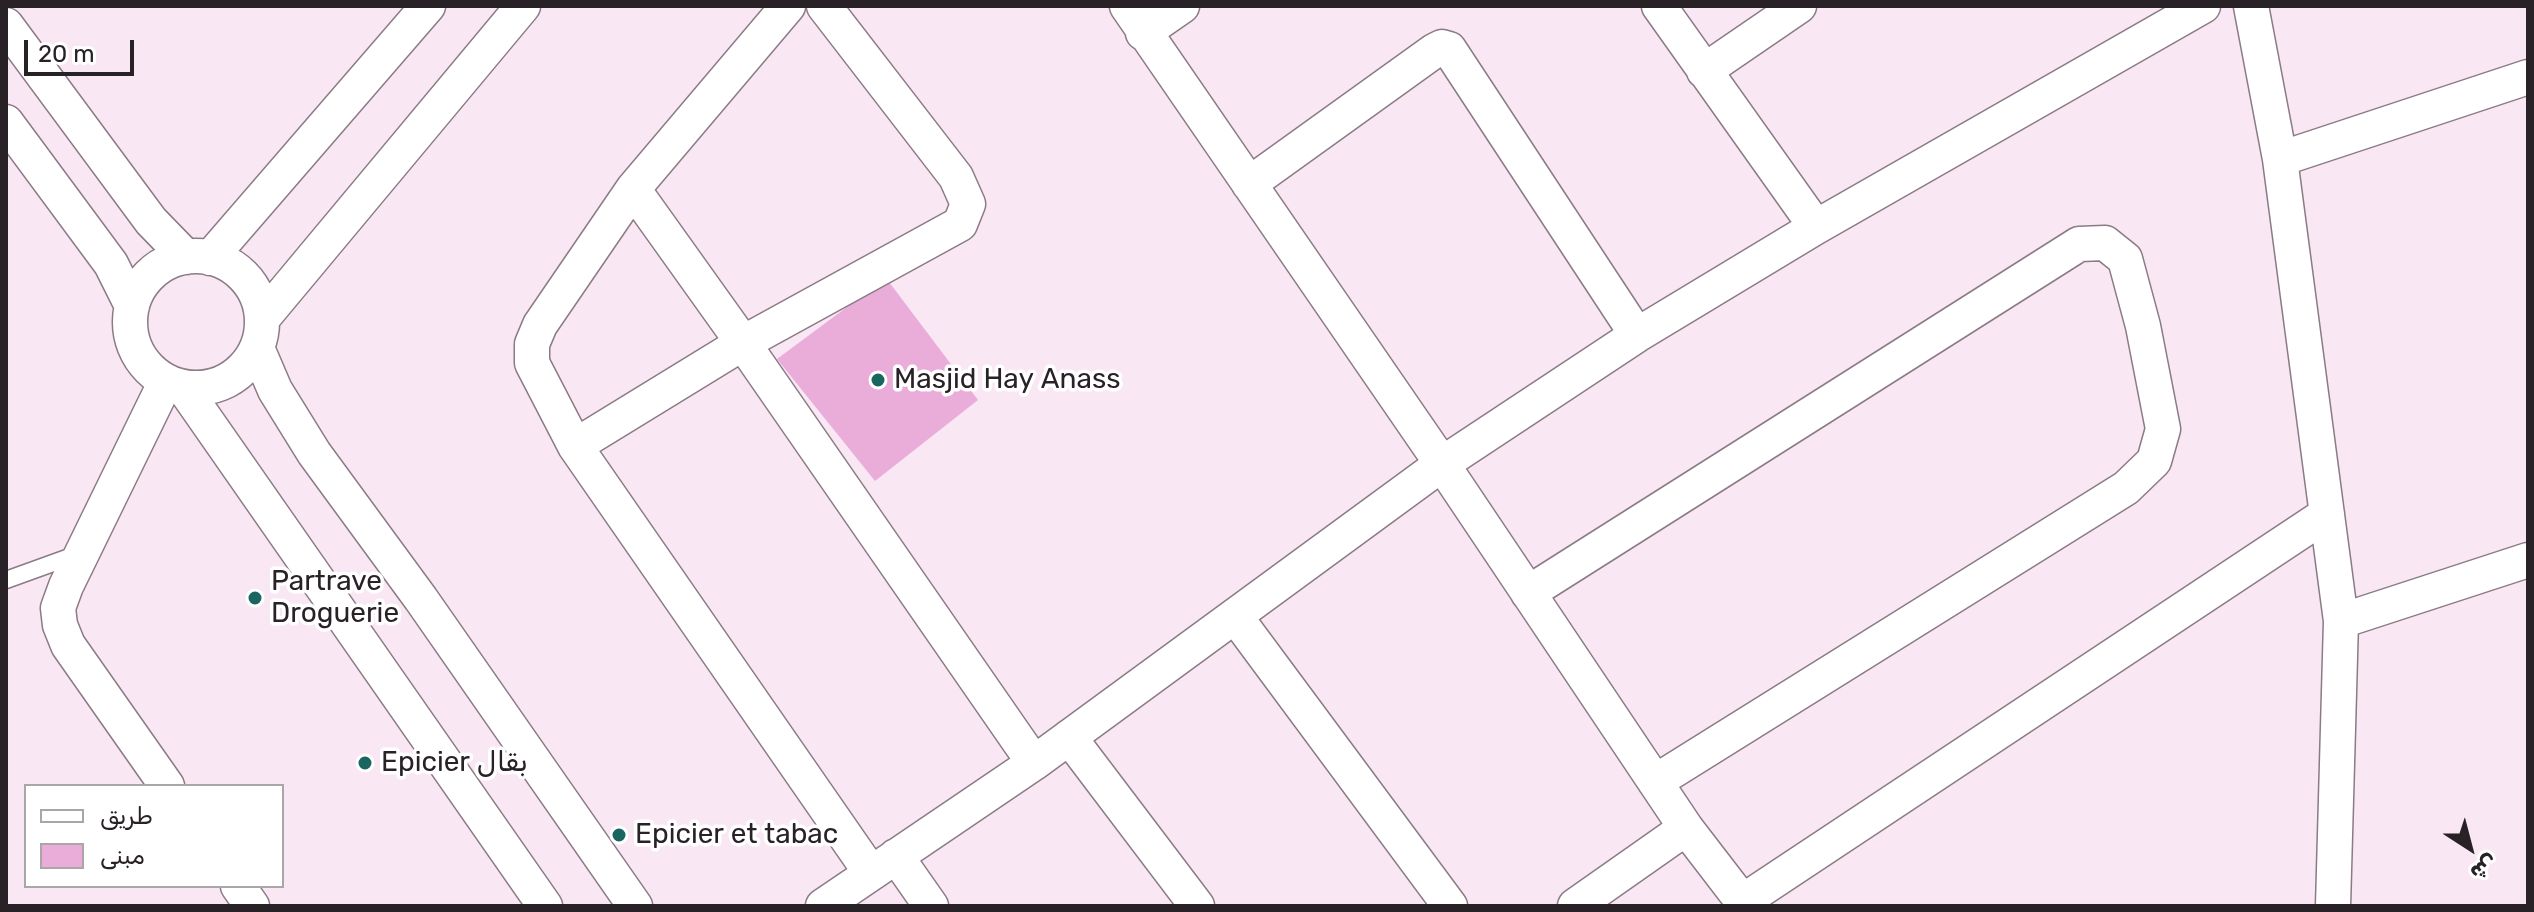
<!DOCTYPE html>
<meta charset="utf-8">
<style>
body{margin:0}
#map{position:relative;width:2534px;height:912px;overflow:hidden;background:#f9e7f3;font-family:Rubik,"Noto Sans Arabic",sans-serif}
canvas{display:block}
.frame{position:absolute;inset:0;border:8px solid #282126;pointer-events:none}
.legend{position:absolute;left:24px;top:784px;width:260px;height:104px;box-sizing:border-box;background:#fff;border:2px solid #a9a6a8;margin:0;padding:10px 14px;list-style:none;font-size:24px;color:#282126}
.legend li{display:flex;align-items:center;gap:16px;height:40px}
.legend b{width:40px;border:2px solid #a9a6a8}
.north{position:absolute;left:2430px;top:808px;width:80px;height:80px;-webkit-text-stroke:6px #fff;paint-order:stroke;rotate:144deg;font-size:22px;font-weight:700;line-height:32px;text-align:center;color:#282126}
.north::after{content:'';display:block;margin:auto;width:28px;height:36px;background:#282126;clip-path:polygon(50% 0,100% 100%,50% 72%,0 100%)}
.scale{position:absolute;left:24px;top:40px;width:110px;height:36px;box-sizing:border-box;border:4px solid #282126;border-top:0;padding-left:10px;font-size:24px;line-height:28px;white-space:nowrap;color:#282126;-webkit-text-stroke:6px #fff;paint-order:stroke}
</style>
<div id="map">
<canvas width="2534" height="912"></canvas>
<div class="frame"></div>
<ul class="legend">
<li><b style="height:10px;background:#fff"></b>طريق</li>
<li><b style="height:22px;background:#eaadd9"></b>مبنى</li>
</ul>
<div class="north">ش</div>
<div class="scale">20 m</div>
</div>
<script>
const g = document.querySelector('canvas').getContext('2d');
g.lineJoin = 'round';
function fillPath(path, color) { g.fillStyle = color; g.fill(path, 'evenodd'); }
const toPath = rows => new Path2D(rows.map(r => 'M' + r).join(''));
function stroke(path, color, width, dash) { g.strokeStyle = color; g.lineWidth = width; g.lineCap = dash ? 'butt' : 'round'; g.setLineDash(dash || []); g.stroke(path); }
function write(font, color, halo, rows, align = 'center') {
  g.font = font + ' Rubik,"Noto Sans Arabic",sans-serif'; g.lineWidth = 7; g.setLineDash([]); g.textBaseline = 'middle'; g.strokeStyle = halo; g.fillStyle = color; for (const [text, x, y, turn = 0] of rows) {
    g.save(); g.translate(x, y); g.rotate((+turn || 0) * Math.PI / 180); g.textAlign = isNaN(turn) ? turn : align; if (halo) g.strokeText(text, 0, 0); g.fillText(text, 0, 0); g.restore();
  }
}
const building = toPath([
 [886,278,978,400,875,481,777,359]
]);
const service = toPath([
 [6,580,78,554]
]);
const minor = toPath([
 [788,6,633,189,540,325,532,344,532,363,575,446,871,873],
 [1127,6,1442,464,1686,828,1746,906],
 [1659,6,1816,227],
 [2251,6,2280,159,2341,621,2333,906],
 [6,25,151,221,186,257],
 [1143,33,1182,6],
 [1704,71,1799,6],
 [6,122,111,264,132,306],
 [2280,159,2528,77],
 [1249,184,1434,51,1442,47,1449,49,1637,335],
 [633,189,743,343,1034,763],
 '130 322a66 66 0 1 1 132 0a66 66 0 1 1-132 0Z',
 [210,258,428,6],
 [262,319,523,6],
 [257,348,275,390,314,453,421,599,635,906],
 [166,381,66,586,58,608,60,625,68,645,167,786],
 [183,387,545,906],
 [575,446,743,343,960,224,968,204,956,177,824,6],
 [1528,593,2079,244,2105,243,2125,259,2143,326,2163,429,2154,461,2126,488,1655,782],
 [1235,616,1450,906],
 [2341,621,2528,560],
 [1069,737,1197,906],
 [896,856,931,906],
 [238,886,252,906],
 [1742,902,2327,514],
 [823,906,1034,763,1442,464,1637,335,1816,227,2203,6],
 [1575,906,1686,828]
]);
const markers = [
 [878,380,8,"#19655f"],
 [255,598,8,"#19655f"],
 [365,763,8,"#19655f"],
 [619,835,8,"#19655f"]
];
const poiNames = [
 ["Masjid Hay Anass",894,380],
 ["Partrave",271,582],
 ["Droguerie",271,614],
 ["Epicier بقال",381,763],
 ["Epicier et tabac",635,835]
];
fillPath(building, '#eaadd9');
stroke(service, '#8a7b85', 19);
stroke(minor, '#8a7b85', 37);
stroke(service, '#fff', 16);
stroke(minor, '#fff', 34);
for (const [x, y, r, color] of markers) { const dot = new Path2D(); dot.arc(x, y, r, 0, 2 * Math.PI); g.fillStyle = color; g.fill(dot); stroke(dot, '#fff', 3); }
write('28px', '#282126', '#fff', poiNames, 'left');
</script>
